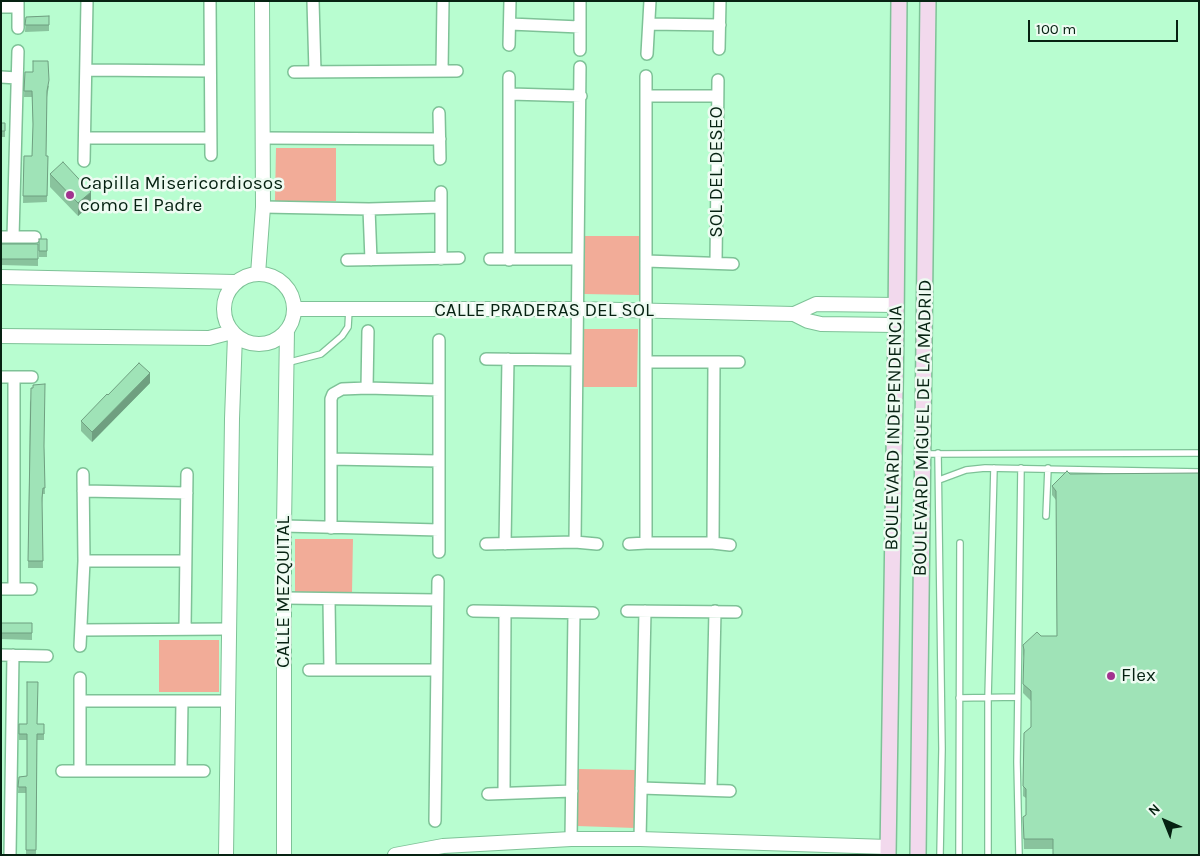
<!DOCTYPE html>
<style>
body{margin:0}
#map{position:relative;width:1200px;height:856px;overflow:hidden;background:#b8fdd0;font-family:Karla,sans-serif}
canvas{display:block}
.frame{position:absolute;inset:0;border:2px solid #062212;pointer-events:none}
.north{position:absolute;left:1140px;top:796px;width:50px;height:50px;-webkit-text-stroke:4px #eefbf2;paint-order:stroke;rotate:316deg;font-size:14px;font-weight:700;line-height:20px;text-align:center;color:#062212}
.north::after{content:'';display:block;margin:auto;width:18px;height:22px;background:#062212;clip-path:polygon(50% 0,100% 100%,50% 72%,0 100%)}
.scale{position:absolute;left:1028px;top:20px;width:150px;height:22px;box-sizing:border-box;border:2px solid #062212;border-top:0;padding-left:6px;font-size:15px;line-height:18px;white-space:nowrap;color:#062212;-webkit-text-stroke:4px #eefbf2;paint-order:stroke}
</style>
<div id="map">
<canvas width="1200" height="856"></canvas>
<div class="frame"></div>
<div class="north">N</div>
<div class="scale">100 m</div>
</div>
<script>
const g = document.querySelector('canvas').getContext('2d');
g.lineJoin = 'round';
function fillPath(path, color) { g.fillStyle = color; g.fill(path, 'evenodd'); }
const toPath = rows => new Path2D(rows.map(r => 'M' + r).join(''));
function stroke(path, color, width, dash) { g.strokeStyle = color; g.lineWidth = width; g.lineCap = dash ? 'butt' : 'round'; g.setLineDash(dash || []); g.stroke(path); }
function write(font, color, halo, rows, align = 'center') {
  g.font = font + ' Karla,sans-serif'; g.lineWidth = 5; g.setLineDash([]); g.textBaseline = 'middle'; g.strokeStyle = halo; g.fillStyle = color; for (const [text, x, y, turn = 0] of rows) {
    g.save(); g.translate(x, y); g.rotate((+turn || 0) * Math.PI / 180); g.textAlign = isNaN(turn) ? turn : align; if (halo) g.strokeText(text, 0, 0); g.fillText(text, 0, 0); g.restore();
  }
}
const green = toPath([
 [276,148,336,148,336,201,275,201],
 [584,236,640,236,639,295,584,294],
 [582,329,638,329,637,387,581,387],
 [295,539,353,539,352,592,295,592],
 [159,640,219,640,219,692,159,692],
 [578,769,636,770,635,828,577,826]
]);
const service = toPath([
 [286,363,321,354,342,336,348,327,349,310],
 [938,453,942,749,940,855],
 [923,454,1199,453],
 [939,480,966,470,985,468,1199,472],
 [1046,516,1048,468],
 [959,698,1018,697],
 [959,855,960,543],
 [988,855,988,698,994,468],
 [1019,855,1017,762,1021,468]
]);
const minor = toPath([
 [18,1,18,28],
 [210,1,211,155],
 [313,1,315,72],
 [1,7,18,7],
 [510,24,580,27],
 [649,24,720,25],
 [509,45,510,1],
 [719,49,720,1],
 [580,50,580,1],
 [647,54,650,1],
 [87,70,209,71],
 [442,71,443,1],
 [294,72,457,71],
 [1,77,17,78],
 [510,94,581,96],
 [647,96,717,96],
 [439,113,440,159],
 [85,138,210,138],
 [263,138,440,139],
 [84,161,87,1],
 [441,192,441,259],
 [263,207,369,209,441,207],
 [369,209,371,260],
 [1,237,35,237],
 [13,237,18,51],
 [490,259,577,259],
 [347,260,459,258],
 [509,260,509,77],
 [646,261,733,264],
 [716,263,718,80],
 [486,359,577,360],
 [646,362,739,362],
 [1,377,32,377],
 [367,388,368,331],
 [331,459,439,461],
 [83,491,187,493],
 [284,526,439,530],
 [331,528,331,399,333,394,342,389,367,388,439,390],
 [575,542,580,67],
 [646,543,646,76],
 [713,543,714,362],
 [486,544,575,542,597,544],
 [505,544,508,359],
 [629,544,646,543,713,543,730,545],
 [439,552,439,340],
 [84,561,185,561],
 [1,589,31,589],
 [14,589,14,377],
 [285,598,437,600],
 [329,600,330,670],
 [473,611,593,613],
 [627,611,736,612],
 [185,628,187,474],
 [82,630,229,629],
 [80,646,84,561,83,474],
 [1,655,47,656],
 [309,670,437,670],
 [80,701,228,701],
 [62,771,204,771],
 [80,771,80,678],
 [181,771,182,701],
 [641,788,730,791],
 [711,789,715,611],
 [504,793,505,612],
 [488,794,572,791],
 [435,821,438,581],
 [571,839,574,613],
 [640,839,645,611],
 [10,855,13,655]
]);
const tertiary = toPath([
 [258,274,263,207,262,1],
 '224 309a35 35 0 1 1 70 0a35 35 0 1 1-70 0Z',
 [1,277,235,282],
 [294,309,578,309,794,314,808,321,821,324,896,325],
 [794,314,816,304,896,305],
 [1,336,209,338,232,332],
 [226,855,232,419,235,335],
 [284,855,284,526,287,330],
 [395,855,443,846,571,839,640,839,888,847]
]);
const secondary = toPath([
 [888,855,896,325,899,1],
 [918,855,928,1]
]);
const wall = toPath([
 [49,16,49,31,25,32,26,17],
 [25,72,49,86,47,97,46,156,48,156,47,202,23,203,24,156,32,156,33,127,32,97,24,97],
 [1,123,5,123,5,137,1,137],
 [50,174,91,204,78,216,50,187],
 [39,239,47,239,47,257,39,257],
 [1,244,38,244,38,266,1,265],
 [150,383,92,442,81,431,81,421,108,395],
 [30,399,44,448,45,494,43,494,42,505,43,568,28,568],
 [1067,471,1053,849,1024,849,1023,817,1026,815,1026,798,1023,796,1024,733,1031,727,1031,701,1023,693,1024,658,1023,654,1023,645,1041,636,1057,636,1056,500,1052,495,1052,486],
 [1,623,32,623,32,640,1,639],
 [19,724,44,724,44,740,37,740,36,855,26,855,26,793,18,793,19,777,27,776,27,740,19,740]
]);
const shadedWall = toPath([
 [91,192,91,204,78,216,78,203],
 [150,373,150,383,92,442,92,432]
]);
const building = toPath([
 [49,16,49,25,25,25,26,17,49,16],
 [33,61,48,61,49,80,47,91,46,156,48,156,47,196,23,196,24,156,32,156,33,124,32,91,24,91,25,72,33,72,33,61],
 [1,123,5,123,5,131,1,131,1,123],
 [63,162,91,192,78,203,50,174,63,162],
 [39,239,47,239,47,251,39,251,39,239],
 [1,244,38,244,38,259,1,259,1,244],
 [139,363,150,373,92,432,81,421,107,394,108,395,139,363],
 [45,384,44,446,45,488,43,488,42,498,43,561,28,561,31,388,33,388,33,385,45,384],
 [1067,471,1070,474,1199,473,1199,855,1053,855,1053,839,1024,839,1023,817,1026,815,1026,789,1023,786,1024,733,1031,727,1031,691,1023,684,1024,650,1023,645,1037,632,1041,636,1057,636,1056,491,1052,486,1067,471],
 [1,623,32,623,32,633,1,633,1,623],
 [27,682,38,682,37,724,44,724,44,734,37,734,36,850,26,850,26,787,18,787,19,777,27,776,27,734,19,734,19,724,27,724,27,682]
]);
const markers = [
 [70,195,5,"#a2328f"],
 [1111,676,5,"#a2328f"]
];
const streetNames = [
 ["SOL DEL DESEO",717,172,-90],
 ["CALLE PRADERAS DEL SOL",544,311],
 ["BOULEVARD INDEPENDENCIA",894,428,-89],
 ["BOULEVARD MIGUEL DE LA MADRID",923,428,-89],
 ["CALLE MEZQUITAL",284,592,-90]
];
const poiNames = [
 ["Capilla Misericordiosos",80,184],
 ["como El Padre",80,206],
 ["Flex",1121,676]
];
fillPath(green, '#f2ac98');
stroke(service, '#7ec297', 8);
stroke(minor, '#7ec297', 14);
stroke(tertiary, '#7ec297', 16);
stroke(secondary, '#7ec297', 18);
stroke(service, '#fff', 5.5);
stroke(minor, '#fff', 11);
stroke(tertiary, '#fff', 14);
stroke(secondary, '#f2d9ed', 15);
fillPath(wall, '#89c39d');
fillPath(shadedWall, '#6f9f80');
fillPath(building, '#9fe3b7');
stroke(building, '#6f9f80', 1);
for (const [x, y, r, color] of markers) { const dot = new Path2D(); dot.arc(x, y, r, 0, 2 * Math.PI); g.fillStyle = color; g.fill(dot); stroke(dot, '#eefbf2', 2); }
write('19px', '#062212', '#eefbf2', streetNames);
write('19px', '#062212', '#eefbf2', poiNames, 'left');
</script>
